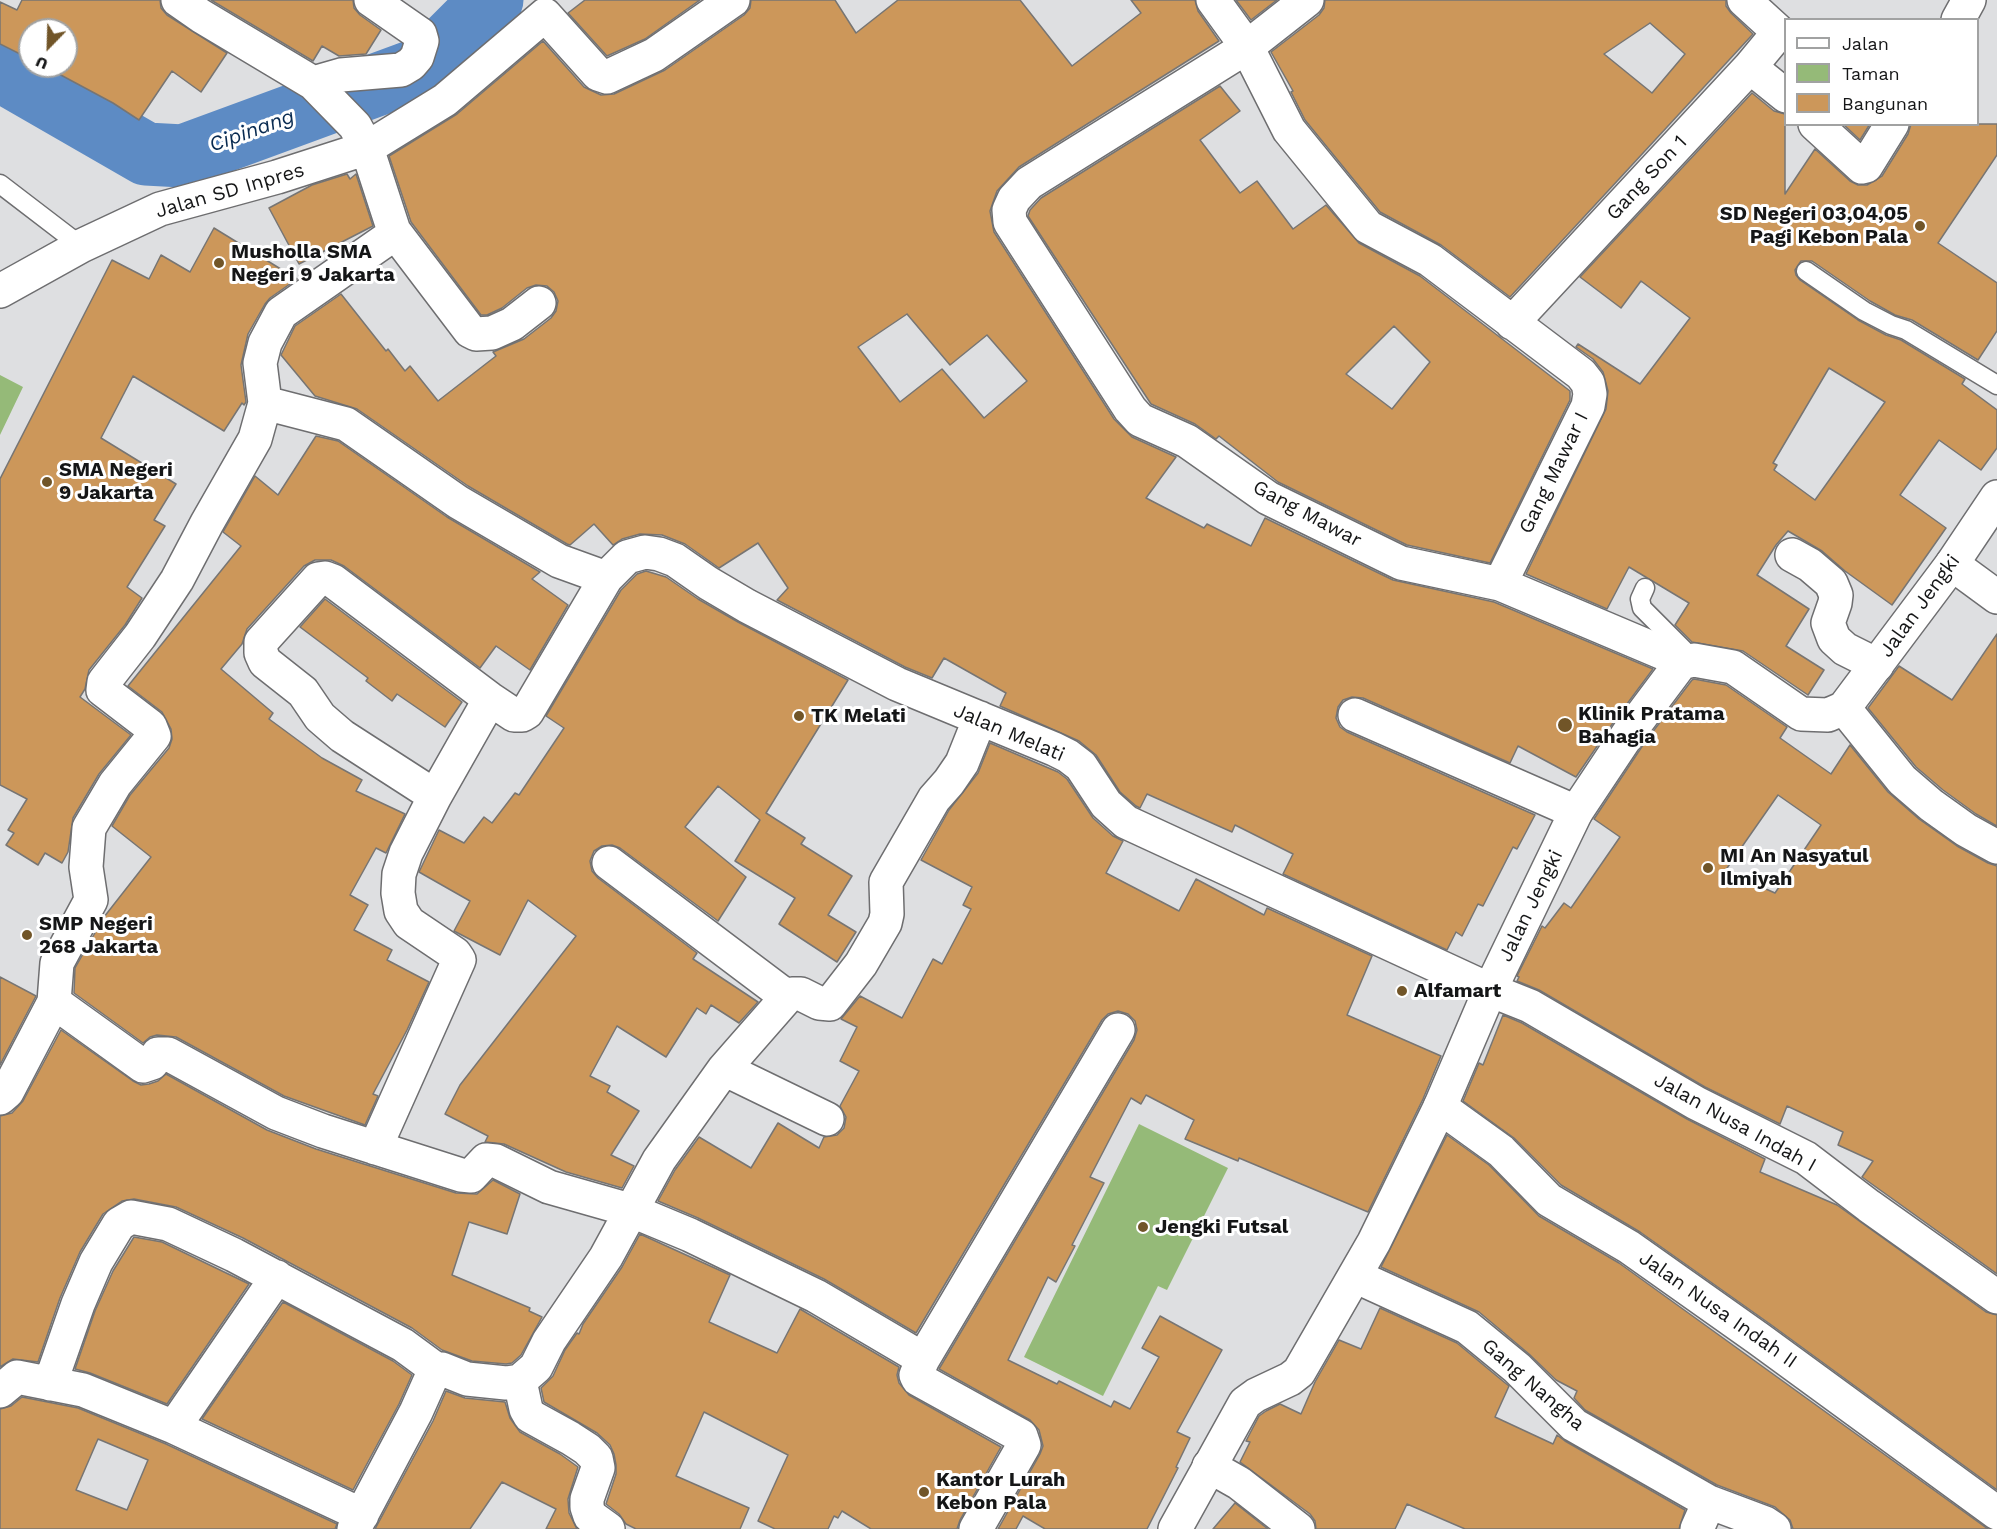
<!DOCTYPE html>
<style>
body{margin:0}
#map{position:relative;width:1997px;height:1529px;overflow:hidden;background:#dedfe1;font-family:"Work Sans",sans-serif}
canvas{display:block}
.legend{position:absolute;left:1784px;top:18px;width:195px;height:108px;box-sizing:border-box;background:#fff;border:2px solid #a1a2a2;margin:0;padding:8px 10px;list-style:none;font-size:18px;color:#151617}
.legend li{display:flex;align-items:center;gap:12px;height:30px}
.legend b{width:30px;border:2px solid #a1a2a2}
.north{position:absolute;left:18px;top:18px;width:60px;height:60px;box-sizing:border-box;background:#fff;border:2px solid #a1a2a2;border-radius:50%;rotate:203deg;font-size:16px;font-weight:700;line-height:24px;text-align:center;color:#151617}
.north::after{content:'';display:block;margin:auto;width:21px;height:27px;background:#715528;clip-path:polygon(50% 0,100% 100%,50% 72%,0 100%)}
</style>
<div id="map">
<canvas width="1997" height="1529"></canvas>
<ul class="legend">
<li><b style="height:8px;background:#fff"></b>Jalan</li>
<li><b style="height:16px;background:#95ba78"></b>Taman</li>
<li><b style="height:16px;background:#cc975a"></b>Bangunan</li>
</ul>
<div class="north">U</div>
</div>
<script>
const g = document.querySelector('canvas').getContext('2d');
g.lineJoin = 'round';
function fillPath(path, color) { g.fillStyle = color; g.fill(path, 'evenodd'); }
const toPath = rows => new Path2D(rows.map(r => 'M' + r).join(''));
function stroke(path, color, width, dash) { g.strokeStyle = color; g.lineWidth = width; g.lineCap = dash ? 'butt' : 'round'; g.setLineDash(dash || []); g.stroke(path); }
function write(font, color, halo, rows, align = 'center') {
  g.font = font + ' "Work Sans",sans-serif'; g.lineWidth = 6; g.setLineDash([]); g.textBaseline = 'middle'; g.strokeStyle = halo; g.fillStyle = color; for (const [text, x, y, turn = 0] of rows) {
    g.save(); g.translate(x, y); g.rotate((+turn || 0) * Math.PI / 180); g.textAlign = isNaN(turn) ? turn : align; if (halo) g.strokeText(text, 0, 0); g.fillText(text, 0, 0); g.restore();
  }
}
const green = toPath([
 [0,375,23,387,0,435],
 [1139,1124,1228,1168,1167,1290,1158,1286,1103,1396,1024,1357]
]);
const river = toPath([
 [0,70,146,154,183,156,425,67,492,0]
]);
const building = toPath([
 [22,0,160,0,161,8,167,15,227,53,201,92,172,71,139,120,113,103,44,66,66,66,66,30,30,30,30,59,0,44,0,2,17,10,22,0],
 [211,0,353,0,354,8,360,15,381,30,366,54,339,56,322,46,313,61,211,0],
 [585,0,700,0,645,39,607,56,568,13,585,0],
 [751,0,835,0,856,33,898,0,1020,0,1072,66,1141,13,1131,0,1195,0,1198,11,1219,41,1019,167,997,191,990,211,994,232,1114,419,1132,437,1176,457,1146,498,1204,528,1207,524,1251,546,1265,518,1393,580,1494,602,1653,669,1615,720,1576,777,1518,746,1510,763,1363,698,1352,697,1343,700,1338,707,1336,718,1340,727,1347,732,1535,815,1517,849,1513,847,1483,906,1478,904,1462,936,1456,932,1447,950,1283,874,1293,854,1235,825,1232,832,1147,794,1140,808,1136,806,1120,792,1096,755,1079,741,1000,706,1006,693,944,658,932,678,905,667,777,600,788,588,758,543,719,568,685,544,662,535,640,534,622,539,613,545,594,524,570,545,567,544,468,486,357,409,315,396,281,355,295,326,341,294,386,351,388,349,405,371,410,366,438,401,496,356,493,352,524,339,551,318,556,311,558,301,554,292,547,286,536,285,527,288,502,308,487,315,481,315,411,222,389,156,457,114,543,41,584,87,601,95,614,94,665,70,744,15,750,8,751,0],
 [907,314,950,365,987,335,1027,381,984,418,942,369,900,402,858,347,907,314],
 [1236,0,1277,0,1251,20,1236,0],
 [1325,0,1726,0,1726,6,1731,13,1753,34,1510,297,1441,245,1380,212,1305,120,1291,92,1293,91,1271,52,1319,15,1324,8,1325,0],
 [1650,23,1685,54,1652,93,1604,54,1650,23],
 [1220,86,1240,111,1200,140,1240,193,1257,181,1293,229,1326,205,1359,243,1420,276,1570,391,1570,400,1490,563,1407,545,1278,482,1219,436,1216,439,1195,424,1151,404,1028,216,1030,210,1041,198,1220,86],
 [1394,326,1430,362,1392,409,1346,374,1394,326],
 [1752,93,1774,111,1785,114,1785,194,1815,149,1850,181,1858,185,1867,185,1882,176,1908,134,1911,124,1997,124,1997,155,1938,243,1997,283,1997,331,1978,360,1912,320,1895,315,1870,301,1812,261,1801,261,1795,270,1796,275,1800,280,1858,320,1886,335,1901,340,1965,379,1962,384,1997,410,1997,448,1981,470,1939,440,1900,495,1946,528,1892,605,1845,571,1822,551,1788,531,1776,545,1757,575,1809,609,1786,646,1824,670,1808,695,1743,651,1692,642,1675,625,1689,603,1629,567,1607,609,1526,574,1606,409,1608,391,1603,372,1593,359,1576,347,1578,344,1640,384,1690,318,1641,281,1621,308,1580,277,1752,93],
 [1829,368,1885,402,1815,500,1774,470,1777,465,1773,463,1829,368],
 [1843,124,1870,124,1860,140,1843,124],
 [347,174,350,179,356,174,373,226,299,264,269,208,312,185,347,174],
 [214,228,297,279,270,298,265,304,248,334,241,365,246,402,244,405,242,403,224,431,133,376,101,438,176,484,154,520,165,526,127,587,142,598,125,625,89,670,85,689,80,697,131,735,99,774,73,818,68,852,62,863,45,853,38,865,6,845,14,833,8,830,27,799,0,785,0,479,112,260,149,279,161,255,190,272,214,228],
 [316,436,338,441,447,517,540,572,532,579,568,605,530,670,496,646,480,668,344,566,331,560,315,560,304,566,247,629,242,644,221,669,273,713,269,719,322,758,362,780,356,791,405,814,386,853,376,848,350,895,368,905,354,930,392,950,387,960,429,982,407,1030,373,1094,378,1096,365,1125,284,1096,176,1037,157,1035,150,1037,143,1043,74,993,75,968,104,917,151,857,112,826,130,795,169,748,172,739,171,729,162,712,128,686,241,546,223,532,255,476,278,495,316,436],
 [646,571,666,577,698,599,738,622,848,680,766,813,805,838,801,844,852,876,828,915,856,932,837,962,779,924,795,898,735,861,760,820,718,786,685,827,746,877,718,921,620,848,612,845,602,846,594,851,590,861,592,871,598,878,697,953,693,959,758,1002,739,1023,711,1005,706,1014,697,1008,666,1057,617,1026,590,1076,610,1086,607,1092,639,1111,611,1155,634,1166,622,1188,566,1172,504,1144,485,1142,488,1136,445,1114,460,1085,576,936,528,900,500,955,454,931,470,901,419,872,439,830,464,843,484,817,492,823,515,793,519,795,564,728,546,716,621,590,637,574,646,571],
 [325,599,462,702,445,727,397,694,392,701,366,681,368,678,300,627,325,599],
 [1997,634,1997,826,1976,814,1943,790,1916,767,1868,708,1899,666,1952,700,1997,634],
 [1694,679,1726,685,1787,727,1780,738,1831,774,1850,745,1888,792,1919,819,1957,846,1988,863,1997,866,1997,1274,1862,1177,1873,1161,1838,1145,1843,1132,1787,1106,1780,1124,1705,1087,1539,990,1517,981,1519,977,1517,976,1542,926,1545,928,1564,903,1571,908,1620,837,1594,819,1645,742,1692,680,1694,679],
 [1778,795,1821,825,1775,893,1725,871,1778,795],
 [990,743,1058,772,1067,779,1093,818,1113,836,1123,841,1106,873,1179,911,1196,879,1264,915,1267,908,1372,956,1347,1015,1441,1056,1423,1099,1368,1212,1239,1158,1238,1161,1185,1139,1194,1120,1146,1095,1141,1104,1131,1098,1090,1177,1104,1183,1072,1245,1075,1246,1056,1282,1048,1277,1008,1360,1057,1384,1059,1381,1111,1407,1114,1401,1130,1409,1159,1357,1142,1348,1160,1316,1222,1350,1177,1432,1190,1438,1176,1467,1178,1468,1147,1529,1045,1529,1023,1516,1016,1529,998,1529,1040,1454,1043,1446,1039,1430,1030,1420,939,1369,1134,1040,1137,1030,1135,1021,1128,1014,1118,1011,1108,1014,1102,1020,916,1333,824,1279,698,1218,658,1201,675,1170,699,1137,751,1168,778,1123,819,1148,824,1137,837,1135,844,1128,846,1117,840,1106,859,1071,840,1061,857,1027,841,1019,860,996,902,1018,933,959,942,964,971,909,963,905,972,887,921,860,949,810,978,773,990,743],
 [0,977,36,996,0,1065,0,977],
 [1503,1015,1522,1023,1687,1119,1765,1159,1760,1172,1837,1205,1986,1312,1997,1315,1997,1490,1770,1324,1640,1232,1561,1185,1514,1138,1463,1101,1479,1063,1483,1065,1503,1015],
 [61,1030,133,1081,141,1085,149,1084,158,1081,166,1074,267,1130,316,1149,456,1193,477,1194,493,1180,520,1194,507,1234,469,1222,452,1275,530,1308,529,1311,542,1317,521,1355,512,1363,506,1364,472,1361,442,1350,412,1328,243,1238,176,1207,134,1199,122,1201,103,1214,80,1252,60,1298,38,1362,13,1359,0,1367,0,1116,12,1113,23,1101,61,1030],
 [1447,1135,1489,1165,1539,1216,1619,1263,1988,1529,1793,1529,1790,1520,1775,1507,1717,1485,1585,1410,1574,1398,1577,1391,1556,1380,1529,1354,1479,1312,1381,1267,1447,1135],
 [640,1234,730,1275,709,1322,777,1353,800,1309,899,1367,897,1375,899,1383,909,1395,1001,1447,960,1520,957,1529,871,1529,842,1511,838,1518,834,1516,828,1529,775,1529,758,1521,788,1455,704,1412,676,1476,749,1508,740,1529,636,1529,626,1524,619,1514,606,1504,616,1474,616,1465,614,1454,610,1445,597,1433,544,1402,541,1388,553,1376,565,1350,577,1333,579,1334,583,1324,622,1267,640,1234],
 [134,1237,162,1242,249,1284,167,1404,90,1373,75,1369,95,1311,113,1271,134,1237],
 [283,1302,393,1361,412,1375,399,1404,353,1490,202,1419,283,1302],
 [1380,1308,1457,1343,1504,1382,1509,1386,1495,1417,1553,1444,1557,1435,1565,1441,1685,1510,1679,1529,1465,1529,1407,1504,1395,1529,1316,1529,1315,1521,1310,1514,1240,1462,1250,1442,1246,1441,1259,1416,1266,1411,1280,1404,1301,1414,1315,1382,1339,1340,1361,1349,1380,1308],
 [446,1391,465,1398,505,1402,510,1418,520,1432,560,1454,578,1467,568,1499,569,1513,577,1529,546,1529,556,1509,502,1482,470,1529,375,1529,433,1421,446,1391],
 [22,1397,78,1408,166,1444,337,1524,335,1529,0,1529,0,1409,11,1406,22,1397],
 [98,1439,148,1460,127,1510,76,1490,98,1439],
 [1235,1503,1268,1529,1213,1529,1235,1503]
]);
const lane = toPath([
 [0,184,81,246],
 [1806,271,1864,311,1891,325,1906,330,1997,385],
 [1645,588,1640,599,1642,608,1689,655]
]);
const street = toPath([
 [1213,0,1247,47,1289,130,1368,227,1430,260,1581,374,1588,383,1590,394,1588,406,1500,584],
 [1307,0,1247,47,1029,183,1014,199,1009,210,1010,222,1130,409,1140,420,1187,441,1268,498,1401,563,1500,584,1675,658,1681,663],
 [1958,20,1969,0],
 [1750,67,1786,96],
 [313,83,341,75,401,70,411,64,417,57,422,41,420,34,371,0],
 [1815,124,1862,167,1866,166,1892,124],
 [394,231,470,331,476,334,492,333,512,324,539,303],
 [0,291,81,246,160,209,277,177,367,148,445,100,545,15,598,74,607,77,654,55,733,0],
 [1512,323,1750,67,1779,32,1744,0],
 [265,403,346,424,458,502,559,561,606,578],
 [1792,555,1810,565,1831,583,1836,595,1835,603,1828,623,1834,639,1845,649,1877,665],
 [1952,564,1997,597],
 [1844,708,1902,780,1931,805,1966,830,1997,847],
 [1355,715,1576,812],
 [435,796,342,736,320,717,303,692,265,662,261,653,261,642,318,579,325,578,333,581,490,699,514,715,522,715,527,712,606,578,627,557,645,552,659,554,675,560,708,583,747,606,897,684,1054,749,1068,756,1081,766,1106,804,1126,822,1490,990,1530,1006,1696,1103,1806,1158,1869,1206,1997,1297],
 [787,997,792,994,801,994,819,1003,830,1004,861,964,885,923,887,914,886,882,934,799,949,782,962,763,980,718],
 [54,1002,143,1066,152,1063,158,1054,168,1054,276,1113,323,1131,461,1175,471,1176,486,1160,496,1161,549,1187,630,1210,690,1235,816,1296,923,1359,916,1375,918,1379,1021,1436,1024,1445,976,1529],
 [724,1069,827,1119],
 [0,1098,7,1092,54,1002,57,963,91,900,86,867,89,828,115,784,154,736,150,726,103,690,104,682,140,636,177,580,207,523,255,439,265,403,260,363,265,343,281,313,390,237,394,231,367,148,355,126,313,83,201,16,178,0],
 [1440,1107,1501,1151,1549,1200,1629,1247,1759,1339,1997,1513],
 [375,1148,459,960,455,954,409,923,401,911,398,893,399,874,406,853,435,796,490,699],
 [1355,1276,1467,1327,1517,1368,1574,1425,1709,1502,1765,1523,1774,1529],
 [923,1359,1118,1030],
 [520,1381,526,1409,530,1416,570,1438,587,1449,596,1458,598,1468,587,1499,587,1507,590,1516,608,1529],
 [50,1384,78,1304,96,1262,119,1224,131,1217,168,1224,234,1255,403,1345,437,1370],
 [0,1391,17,1377,83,1390,174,1427,362,1515],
 [174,1427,277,1277],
 [1209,1466,1239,1483,1298,1529],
 [354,1529,416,1412,433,1374,442,1369,467,1379,506,1383,520,1381,536,1367,549,1341,606,1257,659,1160,724,1069,787,997,609,863],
 [1697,1529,1709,1502]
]);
const secondary = toPath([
 [1175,1529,1245,1403,1256,1395,1290,1379,1299,1372,1374,1242,1440,1107,1490,990,1576,812,1630,731,1681,663,1694,660,1733,667,1801,714,1828,715,1844,708,1952,564,1997,497]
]);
const markers = [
 [1920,226,6,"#715528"],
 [219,263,6,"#715528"],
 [47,482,6,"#715528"],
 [799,716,6,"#715528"],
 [1565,725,8,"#715528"],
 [1708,868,6,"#715528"],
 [27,935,6,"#715528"],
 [1402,991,6,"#715528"],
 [1143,1227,6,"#715528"],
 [924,1492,6,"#715528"]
];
const streetNames = [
 ["Gang Son 1",1647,178,-47],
 ["Jalan SD Inpres",230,191,-16],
 ["Gang Mawar I",1554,473,-64],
 ["Gang Mawar",1307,514,28],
 ["Jalan Jengki",1920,606,-54],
 ["Jalan Melati",1009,733,23],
 ["Jalan Jengki",1531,906,-64],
 ["Jalan Nusa Indah I",1735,1123,29],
 ["Jalan Nusa Indah II",1718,1310,35],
 ["Gang Nangha",1533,1385,41]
];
const poiNames = [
 ["SD Negeri 03,04,05",1908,214,"right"],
 ["Pagi Kebon Pala",1908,237,"right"],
 ["Musholla SMA",231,252],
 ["Negeri 9 Jakarta",231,275],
 ["SMA Negeri",59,470],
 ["9 Jakarta",59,493],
 ["Klinik Pratama",1578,714],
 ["Bahagia",1578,737],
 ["TK Melati",811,716],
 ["MI An Nasyatul",1720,856],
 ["Ilmiyah",1720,879],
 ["SMP Negeri",39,924],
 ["268 Jakarta",39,947],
 ["Alfamart",1414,991],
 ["Jengki Futsal",1155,1227],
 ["Kantor Lurah",936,1480],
 ["Kebon Pala",936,1503]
];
const waterNames = [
 ["Cipinang",252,131,-20]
];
fillPath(green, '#95ba78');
stroke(river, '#5d8bc4', 63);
fillPath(building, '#cc975a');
stroke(building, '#777573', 1.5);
stroke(lane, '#6e6e70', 21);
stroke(street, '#6e6e70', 36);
stroke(secondary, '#6e6e70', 36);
stroke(lane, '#fff', 18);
stroke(street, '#fff', 33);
stroke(secondary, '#fff', 33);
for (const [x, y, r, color] of markers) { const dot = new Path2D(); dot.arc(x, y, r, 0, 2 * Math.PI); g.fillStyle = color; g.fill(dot); stroke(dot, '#fff', 2); }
write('20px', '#151617', '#fff', streetNames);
write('bold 20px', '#151617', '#fff', poiNames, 'left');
write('italic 21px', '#082a50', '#fff', waterNames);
</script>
